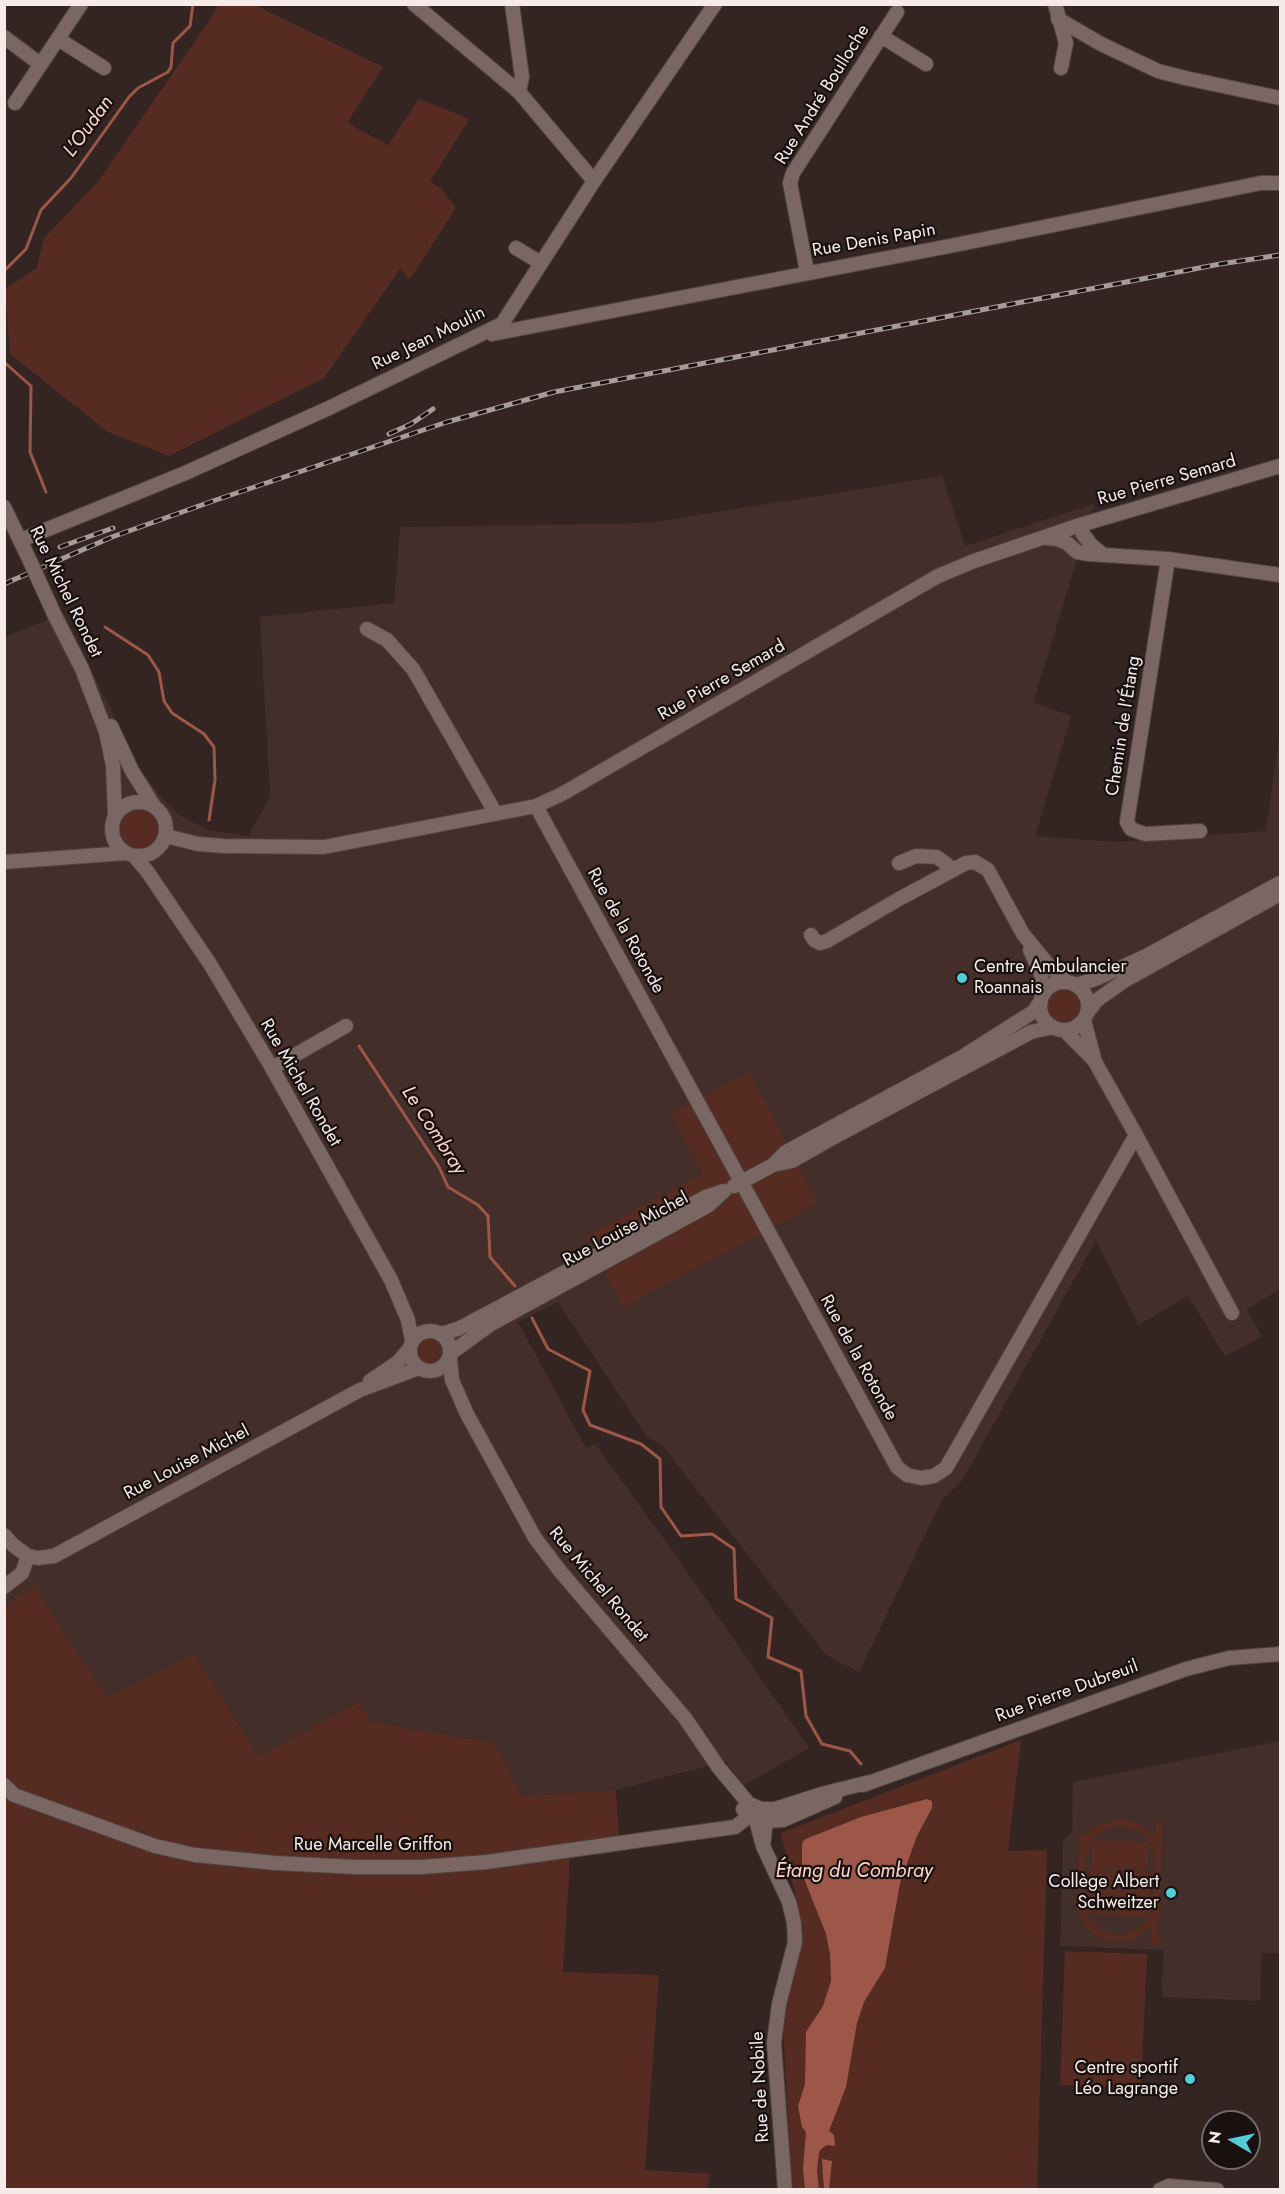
<!DOCTYPE html>
<meta charset="utf-8">
<style>
body{margin:0}
#map{position:relative;width:1285px;height:2194px;overflow:hidden;background:#352522;font-family:Jost,sans-serif}
canvas{display:block}
.frame{position:absolute;inset:0;border:6px solid #f6ebe8;pointer-events:none}
.north{position:absolute;left:1201px;top:2110px;width:60px;height:60px;box-sizing:border-box;background:#18110f;border:2px solid #716866;border-radius:50%;rotate:279deg;font-size:16px;font-weight:700;line-height:24px;text-align:center;color:#f6ebe8}
.north::after{content:'';display:block;margin:auto;width:21px;height:27px;background:#52ccd5;clip-path:polygon(50% 0,100% 100%,50% 72%,0 100%)}
</style>
<div id="map">
<canvas width="1285" height="2194"></canvas>
<div class="frame"></div>
<div class="north">N</div>
</div>
<script>
const g = document.querySelector('canvas').getContext('2d');
g.lineJoin = 'round';
function fillPath(path, color) { g.fillStyle = color; g.fill(path, 'evenodd'); }
const toPath = rows => new Path2D(rows.map(r => 'M' + r).join(''));
function stroke(path, color, width, dash) { g.strokeStyle = color; g.lineWidth = width; g.lineCap = dash ? 'butt' : 'round'; g.setLineDash(dash || []); g.stroke(path); }
function write(font, color, halo, rows, align = 'center') {
  g.font = font + ' Jost,sans-serif'; g.lineWidth = 4.5; g.setLineDash([]); g.textBaseline = 'middle'; g.strokeStyle = halo; g.fillStyle = color; for (const [text, x, y, turn = 0] of rows) {
    g.save(); g.translate(x, y); g.rotate((+turn || 0) * Math.PI / 180); g.textAlign = isNaN(turn) ? turn : align; if (halo) g.strokeText(text, 0, 0); g.fillText(text, 0, 0); g.restore();
  }
}
const built = toPath([
 [942,476,965,546,1094,504,1033,703,1071,716,1035,836,1118,842,1266,831,1280,731,1280,1289,1247,1309,1262,1337,1225,1356,1188,1296,1139,1325,1096,1240,962,1481,942,1500,859,1672,826,1655,662,1445,647,1437,558,1302,518,1322,586,1448,595,1444,672,1550,809,1748,743,1786,726,1761,616,1790,521,1796,495,1743,371,1722,359,1702,259,1756,194,1654,108,1697,66,1637,35,1586,5,1606,5,637,64,613,138,766,161,797,181,816,208,830,248,836,270,796,260,617,394,603,400,527,649,523],
 [1280,1741,1280,1953,1262,1953,1260,2001,1162,1997,1163,1950,1060,1946,1063,1840,1072,1832,1073,1782]
]);
const green = toPath([
 [218,5,255,5,383,67,347,123,388,145,419,99,460,115,469,120,430,181,443,190,456,208,410,279,400,269,324,378,169,456,108,432,10,354,5,289,37,268,44,238,97,183,211,18],
 '120 829a20 20 0 1 1 40 0a20 20 0 1 1-40 0Z',
 '1047 1006a17 17 0 1 1 34 0a17 17 0 1 1-34 0Z',
 [749,1072,818,1203,623,1307,586,1236,703,1174,671,1113],
 '415 1352a15 15 0 1 1 30 0a15 15 0 1 1-30 0Z',
 [35,1585,66,1637,108,1697,194,1654,259,1756,359,1702,371,1722,495,1743,521,1796,616,1790,619,1837,571,1844,563,1972,659,1975,645,2170,710,2174,707,2189,5,2190,5,1606],
 [1021,1740,1008,1851,1047,1850,1037,2189,792,2189,783,2025,803,1928,781,1833],
 [1120,1819,1139,1823,1155,1836,1156,1821,1163,1821,1159,1946,1151,1946,1151,1927,1131,1941,1114,1942,1102,1939,1094,1934,1085,1925,1077,1910,1079,1836,1085,1836,1097,1825],
 [1119,1826,1130,1828,1142,1834,1150,1841,1154,1851,1152,1904,1150,1917,1151,1871,1089,1868,1086,1914,1084,1900,1086,1856,1092,1840,1092,1867,1148,1869,1149,1842,1092,1840,1101,1832],
 [1087,1915,1087,1914,1149,1917,1136,1930,1122,1935,1105,1932,1099,1928],
 [1065,1951,1147,1954,1141,2088,1060,2085]
]);
const water = toPath([
 [927,1799,932,1801,932,1808,917,1836,900,1883,885,1968,864,2002,857,2023,846,2087,829,2131,834,2135,835,2146,827,2145,821,2149,819,2153,817,2171,819,2189,805,2189,803,2169,806,2132,802,2127,798,2106,805,2084,806,2032,823,2006,831,1981,830,1954,826,1934,805,1881,802,1870,802,1844,804,1840,808,1838,861,1817],
 [822,2159,832,2161,829,2189,824,2189]
]);
const stream = toPath([
 [4,271,26,249,41,210,71,178,129,97,138,88,168,72,171,67,173,43,190,26,193,4],
 [4,362,31,386,30,452,46,492],
 [105,627,148,655,159,672,164,701,172,713,204,734,214,747,215,780,209,820],
 [359,1046,439,1167,448,1187,478,1205,488,1216,490,1257,515,1286],
 [532,1318,548,1349,590,1371,583,1410,590,1425,641,1444,660,1459,661,1507,681,1536,712,1534,734,1549,736,1599,772,1618,768,1657,801,1671,806,1716,822,1744,850,1751,861,1764]
]);
const minor = toPath([
 [414,4,519,92,594,181],
 [512,4,522,77,519,92],
 [1055,4,1066,43,1061,68],
 [1058,19,1101,44,1158,71,1185,78,1280,98],
 [881,36,926,64],
 [4,37,40,64],
 [58,39,104,68],
 [15,103,81,4],
 [516,248,541,263],
 [807,272,790,183,793,173,897,12],
 [492,334,955,245,1261,183,1280,183],
 [4,507,30,561],
 [1080,525,1083,534,1091,545,1102,554],
 [1047,538,1057,539,1067,543,1077,552,1088,554,1168,559,1280,575],
 [21,540,183,474,329,408,502,324,594,181,715,4],
 [1168,559,1127,822,1131,829,1145,834,1200,831],
 [55,616,82,669,106,732,113,766,115,816],
 [367,629,387,640,413,669,496,814],
 [111,726,132,771,154,806],
 '112 829a27 27 0 1 1 54 0a27 27 0 1 1-54 0Z',
 [536,806,897,1467,907,1475,921,1478,934,1476,946,1468,1136,1135,1094,1060,1064,1030],
 [166,836,198,844,224,846,324,847,536,806,562,794,938,576,974,561,1080,525,1280,466],
 [134,856,147,871,210,964,272,1068,391,1280,408,1320,412,1341],
 [4,862,126,853],
 [899,863,916,856,937,857,954,870],
 [811,935,814,940,820,943,827,941,899,899,966,863,975,862,988,870,1023,934,1050,967,1067,982],
 [1030,950,1040,971,1045,992],
 '1040 1006a24 24 0 1 1 48 0a24 24 0 1 1-48 0Z',
 [1077,985,1098,978,1148,955,1280,883],
 [1041,1001,1033,1012,962,1057,786,1152,773,1165,792,1161,836,1136,1031,1032,1053,1027],
 [1087,1013,1097,1000,1124,981,1280,894],
 [1084,1020,1094,1058],
 [272,1068,346,1026],
 [1136,1135,1232,1313],
 [734,1186,773,1165],
 '410 1351a20 20 0 1 1 40 0a20 20 0 1 1-40 0Z',
 [442,1334,460,1328,706,1197,724,1191,709,1205,491,1324,451,1353],
 [450,1358,452,1380,467,1414,535,1538,560,1571,685,1718,719,1768,749,1804,761,1809,775,1809,822,1794,870,1782],
 [370,1381,398,1362,410,1348],
 [4,1535,13,1545,28,1556,38,1558,54,1556,360,1390,419,1368],
 [4,1587,22,1573,28,1556],
 [4,1785,14,1795,155,1846,195,1855,275,1863,355,1867,422,1867,487,1862,663,1837,735,1827,744,1820,750,1811],
 [863,1785,1186,1669,1229,1658,1280,1654],
 [743,1809,747,1815,766,1821,783,1820,835,1797],
 [760,1815,766,1821,763,1846,757,1824,760,1815],
 [763,1846,789,1902,794,1923,795,1942,779,2004,774,2043,785,2190],
 [1160,2190,1169,2186,1217,2190]
]);
const rail = toPath([
 [389,434,411,424,433,409],
 [60,547,113,528],
 [4,584,112,537,213,501,447,422,554,392,1220,264,1280,255]
]);
const minorBridge = toPath([
 [30,561,55,616]
]);
const markers = [
 [962,978,6,"#52ccd5"],
 [1171,1893,6,"#52ccd5"],
 [1190,2079,6,"#52ccd5"]
];
const streetNames = [
 ["Rue André Boulloche",823,95,-58],
 ["Rue Denis Papin",874,241,-10],
 ["Rue Jean Moulin",429,339,-26],
 ["Rue Pierre Semard",1167,481,-16],
 ["Rue Michel Rondet",65,592,64],
 ["Rue Pierre Semard",722,681,-30],
 ["Chemin de l'Étang",1124,726,-81],
 ["Rue de la Rotonde",625,931,61],
 ["Rue Michel Rondet",300,1083,60],
 ["Rue Louise Michel",626,1230,-28],
 ["Rue de la Rotonde",858,1358,61],
 ["Rue Louise Michel",187,1463,-28],
 ["Rue Michel Rondet",598,1585,50],
 ["Rue Pierre Dubreuil",1067,1692,-20],
 ["Rue Marcelle Griffon",373,1846],
 ["Rue de Nobile",761,2087,-93]
];
const poiNames = [
 ["Centre Ambulancier",974,968,"left"],
 ["Roannais",974,989,"left"],
 ["Collège Albert",1159,1883],
 ["Schweitzer",1159,1904],
 ["Centre sportif",1178,2069],
 ["Léo Lagrange",1178,2090]
];
const waterNames = [
 ["L'Oudan",89,127,-54],
 ["Le Combray",433,1131,57],
 ["Étang du Combray",854,1872]
];
fillPath(built, '#442e29');
fillPath(green, '#552b22');
fillPath(water, '#9d5748');
stroke(stream, '#9d5748', 3);
stroke(minor, '#504340', 16);
stroke(minor, '#7a6763', 14);
stroke(rail, '#a79a97', 5);
stroke(rail, '#18110f', 3, [9]);
stroke(minorBridge, '#504340', 16, []);
stroke(minorBridge, '#7a6763', 14);
for (const [x, y, r, color] of markers) { const dot = new Path2D(); dot.arc(x, y, r, 0, 2 * Math.PI); g.fillStyle = color; g.fill(dot); stroke(dot, '#18110f', 2); }
write('18px', '#f6ebe8', '#18110f', streetNames);
write('18px', '#f6ebe8', '#18110f', poiNames, 'right');
write('italic 20px', '#ffd4ca', '#18110f', waterNames);
</script>
